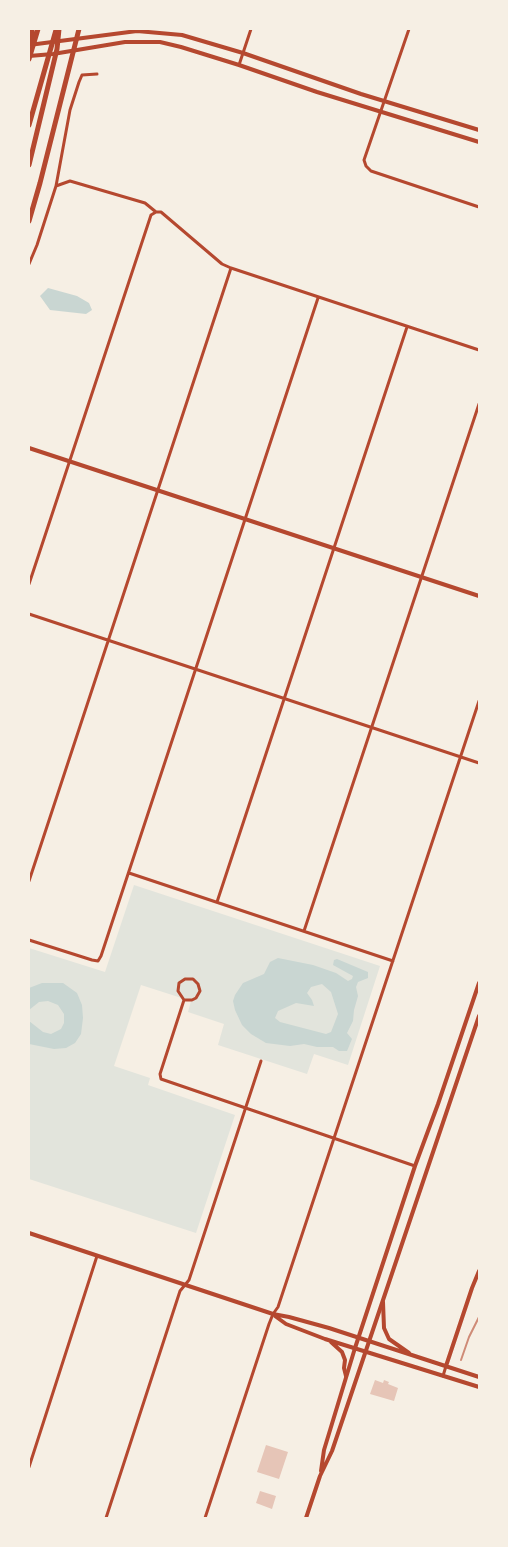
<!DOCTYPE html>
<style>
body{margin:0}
#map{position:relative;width:508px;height:1547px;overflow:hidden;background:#f6efe4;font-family:Cabin,sans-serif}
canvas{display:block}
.frame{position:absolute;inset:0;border:30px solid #f6efe4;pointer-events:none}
</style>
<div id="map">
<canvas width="508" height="1547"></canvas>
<div class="frame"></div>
</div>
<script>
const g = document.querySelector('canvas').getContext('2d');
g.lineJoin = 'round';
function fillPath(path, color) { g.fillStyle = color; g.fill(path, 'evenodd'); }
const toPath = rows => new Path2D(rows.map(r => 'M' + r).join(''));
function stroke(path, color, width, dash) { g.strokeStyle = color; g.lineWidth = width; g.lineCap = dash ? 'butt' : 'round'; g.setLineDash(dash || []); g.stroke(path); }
const green = toPath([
 [134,885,380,966,348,1065,314,1054,307,1074,218,1045,224,1024,188,1012,191,1001,141,985,114,1066,150,1078,148,1085,235,1115,196,1233,29,1179,29,948,105,972]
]);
const water = toPath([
 [48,288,77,296,89,303,92,310,86,314,50,310,40,296],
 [278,958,313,965,336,973,348,981,352,979,353,976,333,965,334,960,337,959,368,972,368,978,358,982,356,987,358,996,354,1010,353,1021,347,1033,352,1039,347,1051,339,1051,333,1047,317,1047,304,1044,290,1046,266,1043,251,1034,242,1025,235,1010,233,1001,235,995,243,983,264,974,270,962],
 [322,984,331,992,338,1014,331,1032,326,1034,280,1022,275,1018,278,1011,296,1003,314,1006,312,1000,307,993,311,987],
 [42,983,63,983,77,993,82,1005,83,1018,81,1034,75,1043,66,1048,54,1049,29,1044,29,1021,43,1032,51,1034,61,1029,64,1023,64,1014,58,1005,48,1001,39,1002,29,1010,29,988]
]);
const building = toPath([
 [375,1380,383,1383,384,1380,389,1382,388,1384,398,1388,394,1401,370,1394],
 [266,1445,288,1452,279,1479,257,1472],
 [260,1491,276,1496,272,1509,256,1503]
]);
const minor = toPath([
 [409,29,364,160,366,166,371,171,479,207],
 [239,65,251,29],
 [56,186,70,181,145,203,156,212,161,212,222,264,231,268,479,350],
 [29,264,37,245,56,186,70,110,79,82,82,75,97,74],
 [29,584,151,215,156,212],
 [29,614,479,763],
 [129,873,393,961],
 [29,881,231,268],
 [217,902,407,327],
 [304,931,479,404],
 [29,940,92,960,98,961,101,956,318,298],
 [184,1000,178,991,179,983,185,979,193,979,198,984,200,991,196,998,192,1000,184,1000,160,1074,161,1079,415,1166],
 [443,1376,446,1366],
 [29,1467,97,1256],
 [106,1518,180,1291,189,1280,261,1061],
 [205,1518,269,1324,273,1314,278,1307,479,701]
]);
const tertiary = toPath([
 [29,448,479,596],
 [29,1233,273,1314,289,1317,329,1328,479,1377],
 [383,1302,384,1328,389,1339,409,1353],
 [275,1316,286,1324,325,1339,479,1387],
 [331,1342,342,1352,345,1360,344,1368,346,1376],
 [446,1366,472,1288,479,1271]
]);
const secondary = toPath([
 [29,45,137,31,182,35,243,53,361,94,479,130],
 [29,56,53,54,125,42,160,42,181,47,239,65,317,92,479,142],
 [321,1471,324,1450,355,1348,415,1166,438,1104,479,983],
 [306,1518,320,1476,332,1451,479,1016]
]);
const motorway = toPath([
 [32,43,32,29],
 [29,59,38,29],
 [29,125,56,30],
 [29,165,57,49,59,29],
 [29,221,40,183,79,29]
]);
const rail = toPath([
 [461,1360,469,1337,479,1317]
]);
fillPath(green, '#e2e4dc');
fillPath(water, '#c9d6d2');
fillPath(building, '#e6c5b7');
stroke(minor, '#b5482f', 3);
stroke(tertiary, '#b5482f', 4);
stroke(secondary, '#b5482f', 4);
stroke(motorway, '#b5482f', 5);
stroke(rail, '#cf8b77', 2);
</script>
